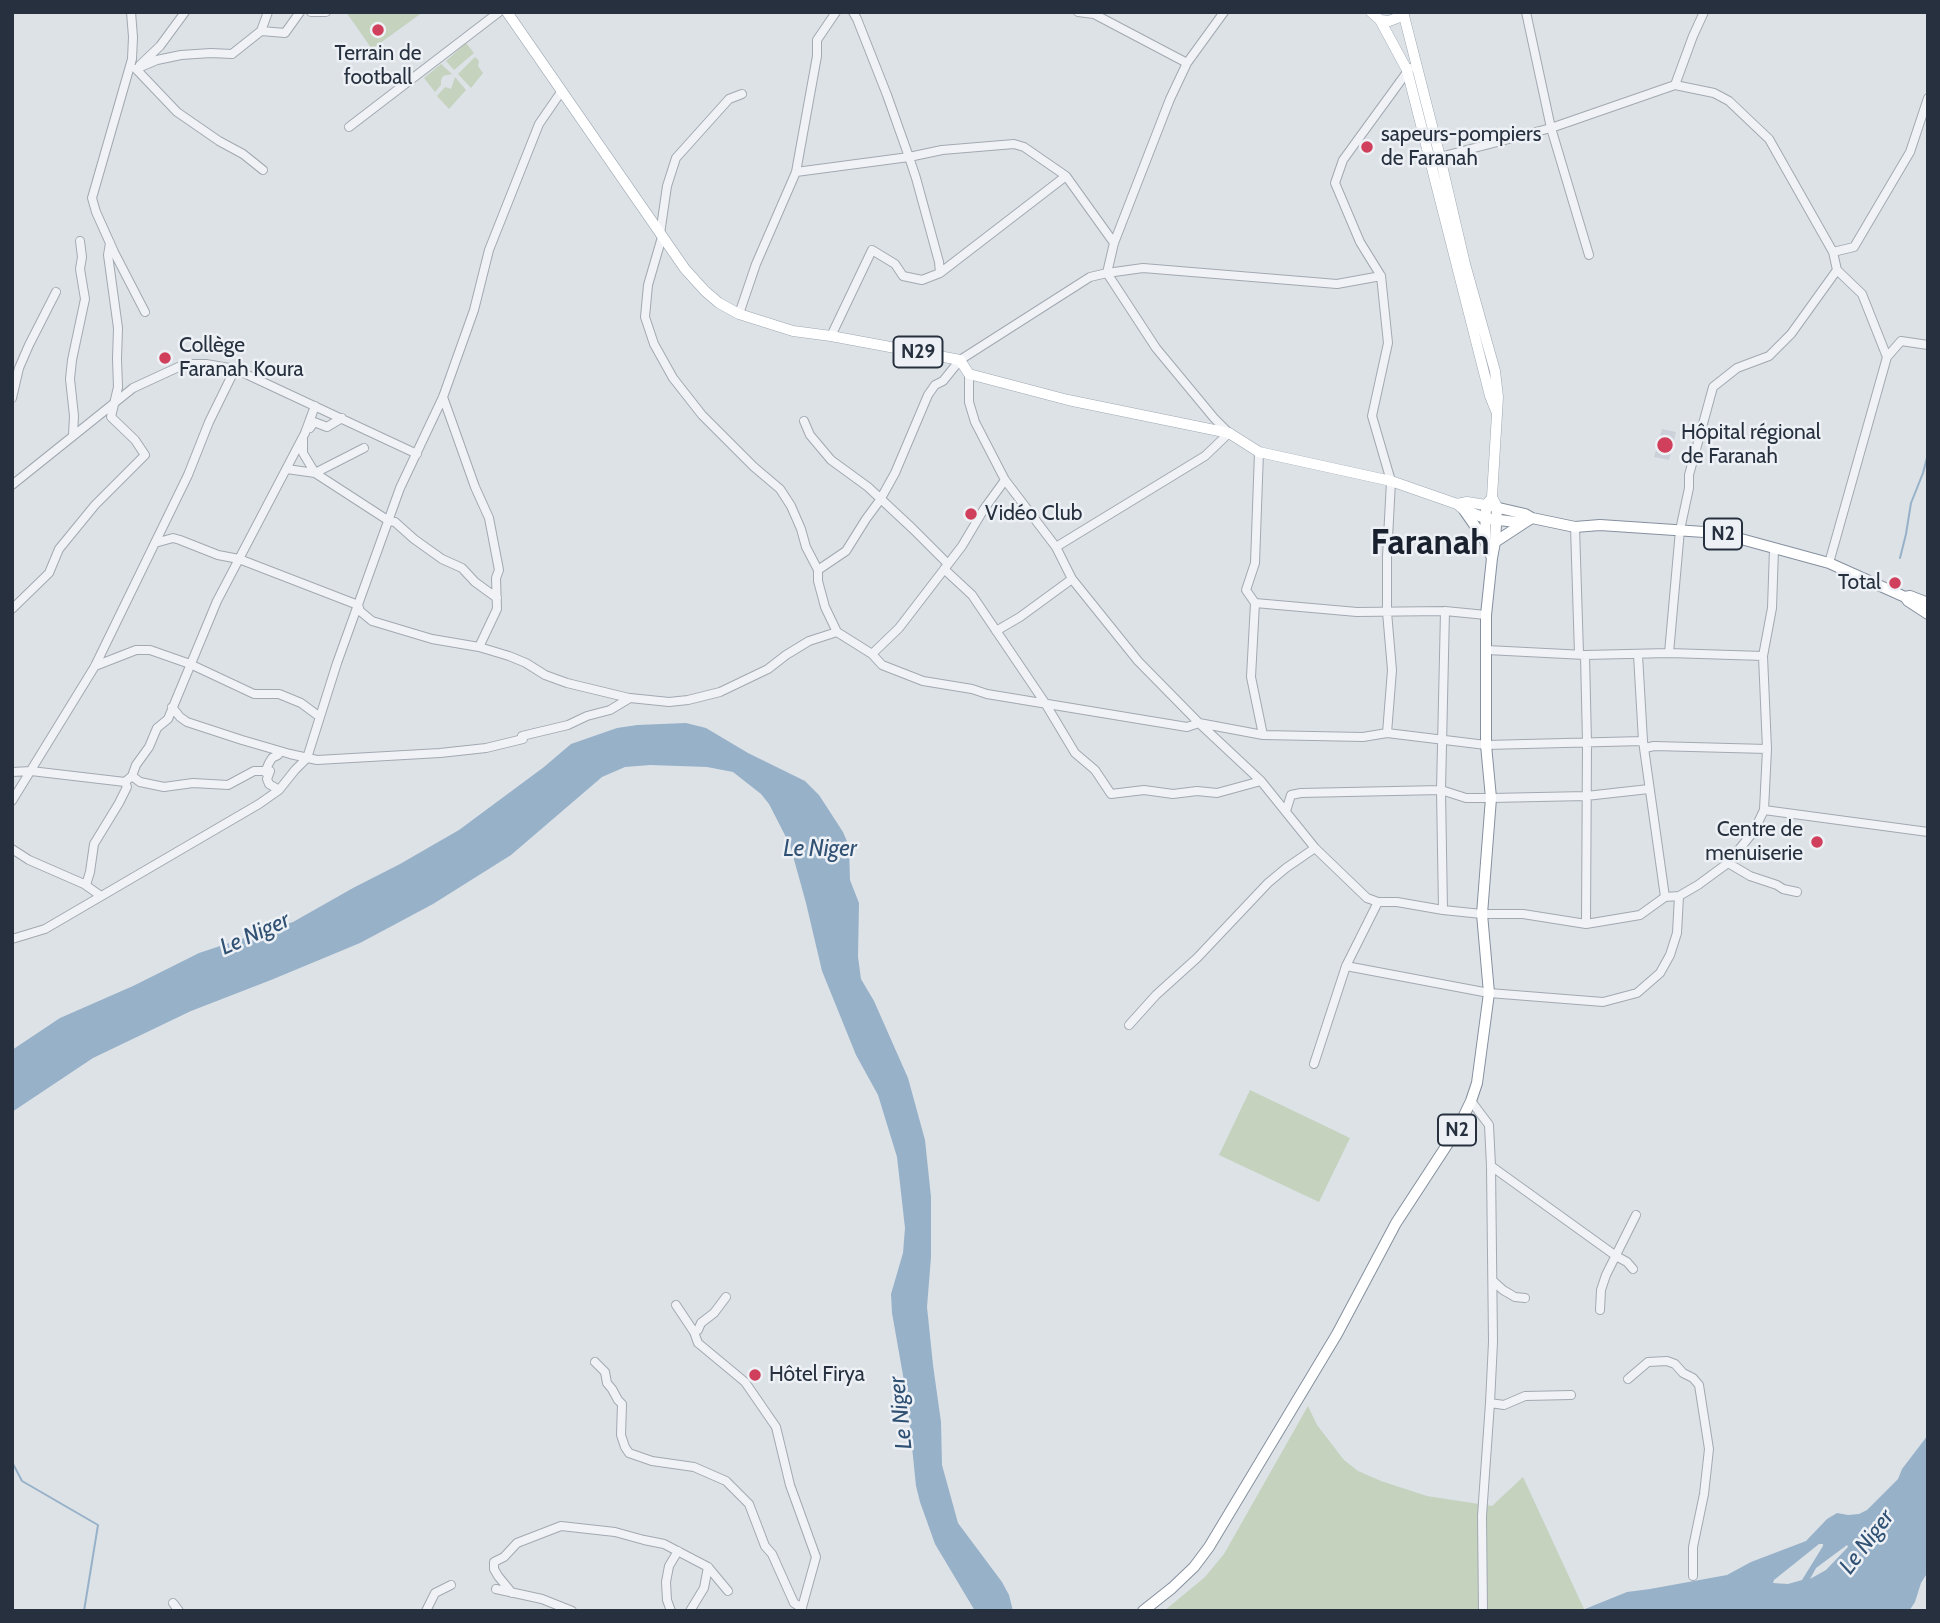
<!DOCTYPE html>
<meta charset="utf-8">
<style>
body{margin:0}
#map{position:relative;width:1940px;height:1623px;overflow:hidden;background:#dde2e7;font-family:Cabin,sans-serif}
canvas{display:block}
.frame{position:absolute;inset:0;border:14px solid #26303e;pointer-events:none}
</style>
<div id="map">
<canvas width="1940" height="1623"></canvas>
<div class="frame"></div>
</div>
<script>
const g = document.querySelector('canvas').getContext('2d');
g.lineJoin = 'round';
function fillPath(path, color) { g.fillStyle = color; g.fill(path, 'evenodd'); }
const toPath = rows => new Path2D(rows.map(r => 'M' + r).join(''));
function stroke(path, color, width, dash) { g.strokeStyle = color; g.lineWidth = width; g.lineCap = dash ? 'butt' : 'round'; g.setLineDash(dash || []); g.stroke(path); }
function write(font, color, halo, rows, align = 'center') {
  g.font = font + ' Cabin,sans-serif'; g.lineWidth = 5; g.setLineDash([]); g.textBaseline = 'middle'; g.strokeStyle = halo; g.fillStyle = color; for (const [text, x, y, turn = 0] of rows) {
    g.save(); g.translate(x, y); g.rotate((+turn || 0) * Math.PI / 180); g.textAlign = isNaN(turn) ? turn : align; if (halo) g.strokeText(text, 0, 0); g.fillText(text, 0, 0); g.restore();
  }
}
const built = toPath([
 [1662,429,1676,432,1669,460,1654,457]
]);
const green = toPath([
 [346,12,423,12,372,49],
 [466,43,474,53,454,70,446,61],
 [475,57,479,61,478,66,483,73,471,88,458,74],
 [441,64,452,74,443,76,441,80,441,85,435,92,424,78],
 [455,77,466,90,449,109,437,96,445,87,451,89],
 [1250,1090,1350,1138,1319,1202,1219,1155],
 [1308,1406,1317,1425,1344,1460,1358,1471,1381,1481,1427,1496,1492,1506,1523,1477,1584,1609,1580,1611,1164,1611,1205,1577,1224,1554]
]);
const water = toPath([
 [686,723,706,728,748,753,805,781,819,795,843,832,849,846,850,880,859,903,858,957,861,979,874,1001,908,1078,925,1140,931,1197,931,1257,927,1307,933,1365,941,1422,942,1465,958,1523,1002,1582,1009,1595,1013,1611,975,1611,935,1544,920,1502,916,1486,907,1398,892,1313,891,1294,903,1253,905,1228,897,1157,878,1095,856,1055,822,971,806,903,790,845,769,804,761,794,733,772,707,767,650,765,625,767,602,777,511,855,433,904,360,943,271,980,191,1011,93,1058,12,1112,12,1050,60,1018,133,986,199,953,293,922,353,888,400,864,459,830,544,767,571,744,617,728,637,725],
 [1928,1435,1928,1572,1921,1583,1915,1602,1909,1611,1580,1611,1627,1592,1650,1589,1727,1575,1751,1562,1806,1541,1827,1519,1837,1513,1848,1515,1859,1514,1867,1510,1898,1479,1902,1469],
 [1819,1544,1823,1544,1823,1546,1802,1580,1788,1584,1773,1583,1774,1580],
 [1847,1545,1848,1547,1826,1570,1810,1579,1816,1568]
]);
const stream = toPath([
 [1900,558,1906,534,1911,503,1923,473,1928,454],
 [12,1462,22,1481,98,1525,84,1611]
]);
const minor = toPath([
 [131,12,133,37,132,59,92,198,96,212,114,252,145,312],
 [311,12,326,12],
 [1078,12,1094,14,1187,63],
 [1526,12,1551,128,1675,85,1714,93,1729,101,1769,139,1833,252,1837,270,1791,334,1769,356,1737,368,1713,387,1689,475,1689,488,1680,530,1669,653],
 [261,31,268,12],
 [140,65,160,46,185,12],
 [136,69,157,60,181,55,211,53,232,54,261,31,285,33,300,12],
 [136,69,177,112,219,141,243,154,263,170],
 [1675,85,1693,36,1704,12],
 [349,127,499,12],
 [1436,158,1551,128,1589,255],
 [796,172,909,157,942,150,1014,144,1024,147,1066,176,940,273,939,262,916,178,909,157,887,95,857,19,853,12],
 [1066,176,1114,243],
 [660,234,667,186,676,158,729,99,742,94],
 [662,237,648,285,645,317,654,344,673,378,702,415,754,467,780,489,791,506,801,529,806,547,818,570,818,581,825,607,837,632,872,654,882,665,923,681,972,689,987,694,1187,727,1199,723,1263,735,1363,737,1387,733,1486,745,1643,741],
 [1833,252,1854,247,1910,152,1928,98],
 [1837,270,1862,294,1887,357],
 [739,314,756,264,796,172,817,56,817,40,836,12],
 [831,336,872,250,895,264,903,276,922,280,940,273],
 [969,374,969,402,975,422,1005,480,1056,547,1072,579,1138,661,1199,723,1261,781,1315,848,1367,898,1378,902,1397,902,1443,910,1482,914,1523,914,1586,924,1640,915,1665,897,1679,896,1698,885,1728,863,1754,831,1764,810,1928,832],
 [443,397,475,487,489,518,499,570,496,578,497,609,479,647],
 [12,398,19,368,29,345,56,292],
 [804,421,810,435,831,460,868,487,913,529,948,564],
 [310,428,314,422,327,427,342,418],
 [73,435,74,416,70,379,72,360,85,299,80,269,82,257,80,241],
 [303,439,303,453,315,473,364,448],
 [1259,452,1255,563,1246,590,1255,603,1357,612,1445,611,1486,615],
 [287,469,315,473,389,521,395,522,414,539,442,559,462,568,475,582,497,598],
 [12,485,133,388,185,364,206,364,235,369,417,454],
 [1575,527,1579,654],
 [155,543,173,538,180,540,218,555,239,559,358,605,360,611,372,621,432,639,479,647,509,656,526,663,545,675,567,683,629,698],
 [1056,547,1205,456,1229,433,1214,418,1156,348,1107,273,1114,243,1170,99,1187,63,1224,12],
 [1829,563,1887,357,1901,341,1928,345],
 [944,569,972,595,1045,703,1075,753,1095,770,1111,794,1144,790,1173,794,1197,791,1217,793,1261,781],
 [818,570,846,551,866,519,880,500,895,473,928,395,935,385,943,381,960,360,1090,277,1107,273,1143,268,1337,284,1381,276],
 [1255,603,1251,677,1263,735],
 [12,609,49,573,59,549,95,505,145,455,135,440,111,417,118,387,117,359,118,328,108,255,110,243],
 [996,631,1020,617,1072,579],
 [1487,650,1585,655,1669,653,1763,656],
 [872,654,899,628,962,546,984,509,1005,480],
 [1585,655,1587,743,1586,924],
 [1638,655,1643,741,1665,897],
 [95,666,136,650,150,650,190,664,254,694,279,694,301,703,320,717],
 [172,707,180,717,187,722,242,740,290,754,317,760,440,753,486,748,523,739,522,736,568,725,587,716,610,710,630,698,669,702,688,700,720,692,768,669,786,655,809,641,837,632],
 [1387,733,1392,670,1387,612,1387,557,1391,481,1372,416,1388,343,1381,276,1360,242,1335,183,1343,160,1410,68],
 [1645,748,1654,746,1767,749],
 [12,772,31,771,125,782],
 [265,772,269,763,272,758,278,755,279,751],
 [132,776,140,782,164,787,193,783,228,785,254,771,270,771,267,779,269,784,279,790],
 [12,801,95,666,188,475,209,422,235,369],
 [1764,810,1767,749,1763,656,1772,608,1774,549],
 [1286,811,1291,795,1301,793,1441,790,1466,798,1491,798,1586,796,1649,789],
 [12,849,29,860,84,884,101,896],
 [1728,863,1750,876,1777,885,1783,889,1797,892],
 [86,885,90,872,94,844,119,803,127,787,125,782,132,776,136,765,149,747,157,728,168,719,217,601,305,433,315,406],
 [1443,910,1441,790,1445,611],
 [12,939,45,929,259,804,279,790,295,770,307,758,337,663,400,488,443,397,474,310,489,250,539,124,561,92],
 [1346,966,1489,993,1603,1002,1637,993,1660,973,1670,955,1677,933,1679,896],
 [1129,1025,1156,995,1197,958,1268,883,1286,868,1315,848],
 [1314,1064,1346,966,1378,902],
 [1471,1101,1489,1125,1491,1166,1493,1342,1490,1403,1482,1516,1483,1611],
 [1491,1166,1616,1256,1627,1262,1633,1269],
 [1493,1281,1503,1290,1515,1297,1525,1298],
 [676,1305,694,1332,698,1343,745,1382,776,1427,790,1485,816,1557,801,1611],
 [1600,1310,1601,1290,1606,1275,1636,1215],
 [694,1332,698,1330,701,1323,714,1313,726,1297],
 [595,1362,605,1372,607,1383,612,1389,618,1400,622,1404,621,1435,625,1447,629,1453,652,1461,694,1467,726,1481,749,1504,765,1546,772,1554,794,1603,802,1608],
 [1628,1379,1648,1362,1667,1361,1675,1364,1683,1373,1693,1378,1699,1385,1709,1449,1704,1494,1693,1547,1693,1576],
 [1490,1403,1504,1405,1525,1396,1571,1395],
 [496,1589,542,1599,572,1611],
 [512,1593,498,1576,494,1569,494,1562,504,1557,517,1543,561,1526,615,1532,644,1540,664,1544,708,1567,728,1591],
 [173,1603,179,1611],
 [426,1611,435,1593,451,1585],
 [671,1611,667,1600,666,1582,669,1566,678,1551],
 [690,1611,704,1588,708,1567]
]);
const major = toPath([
 [507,12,685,269,705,291,719,303,739,314,793,331,831,336,960,360,969,374,1068,400,1229,433,1259,452,1391,481,1457,504,1464,510,1485,518],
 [1371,12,1380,20,1389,21,1397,18,1402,12],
 [1403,12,1440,157,1465,264,1495,371,1498,397,1492,497,1497,507],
 [1380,20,1407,70,1490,396,1496,411],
 [1457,504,1467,502,1486,505,1490,500]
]);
const highway = toPath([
 [1464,510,1484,539],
 [1491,519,1524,523,1532,518],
 [1495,542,1524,523],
 [1492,558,1485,541,1486,505,1525,514,1532,518,1575,527,1600,525,1719,533,1829,563,1905,597,1910,596,1928,603],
 [1905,597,1908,601,1928,614],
 [1143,1611,1172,1588,1194,1567,1209,1547,1337,1334,1396,1223,1458,1128,1471,1101,1477,1083,1489,993,1482,914,1491,798,1486,745,1486,615,1492,558,1495,542,1497,507]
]);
const markers = [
 [378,30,7,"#d03f5b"],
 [1367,147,7,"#d03f5b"],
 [165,358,7,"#d03f5b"],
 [1665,445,9,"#d03f5b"],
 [971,514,7,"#d03f5b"],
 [1895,583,7,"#d03f5b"],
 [1817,842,7,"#d03f5b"],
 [755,1375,7,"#d03f5b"]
];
const shields = [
 [918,352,49],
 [1723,534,38],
 [1457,1130,38]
];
const shieldNames = [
 ["N29",918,352],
 ["N2",1723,534],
 ["N2",1457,1130]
];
const poiNames = [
 ["Terrain de",378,54,"center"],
 ["football",378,78,"center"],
 ["sapeurs-pompiers",1381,135],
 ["de Faranah",1381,159],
 ["Collège",179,346],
 ["Faranah Koura",179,370],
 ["Hôpital régional",1681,433],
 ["de Faranah",1681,457],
 ["Vidéo Club",985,514],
 ["Total",1881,583,"right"],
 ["Centre de",1803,830,"right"],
 ["menuiserie",1803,854,"right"],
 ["Hôtel Firya",769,1375]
];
const waterNames = [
 ["Le Niger",820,849],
 ["Le Niger",255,934,-24],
 ["Le Niger",901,1413,-96],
 ["Le Niger",1867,1542,-53]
];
const townNames = [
 ["Faranah",1430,544]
];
fillPath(built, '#cbd1d9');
fillPath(green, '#c4d2be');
fillPath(water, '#97b1c9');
stroke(stream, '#97b1c9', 2);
stroke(minor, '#a2a9b1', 10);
stroke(major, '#9ca7b3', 11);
stroke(highway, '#85909e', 12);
stroke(minor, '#f0f2f6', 8);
stroke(major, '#fff', 10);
stroke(highway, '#fff', 10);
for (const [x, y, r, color] of markers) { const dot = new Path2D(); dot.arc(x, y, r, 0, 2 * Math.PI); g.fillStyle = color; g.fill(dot); stroke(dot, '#edf1f5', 2.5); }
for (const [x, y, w] of shields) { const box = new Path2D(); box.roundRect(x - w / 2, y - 15.5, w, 31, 5); g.fillStyle = '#edf1f5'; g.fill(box); stroke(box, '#26303e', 2); }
write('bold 19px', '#26303e', null, shieldNames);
write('21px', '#26303e', '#edf1f5', poiNames, 'left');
write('italic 23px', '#305173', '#edf1f5', waterNames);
write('bold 35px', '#19212f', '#edf1f5', townNames);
</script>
